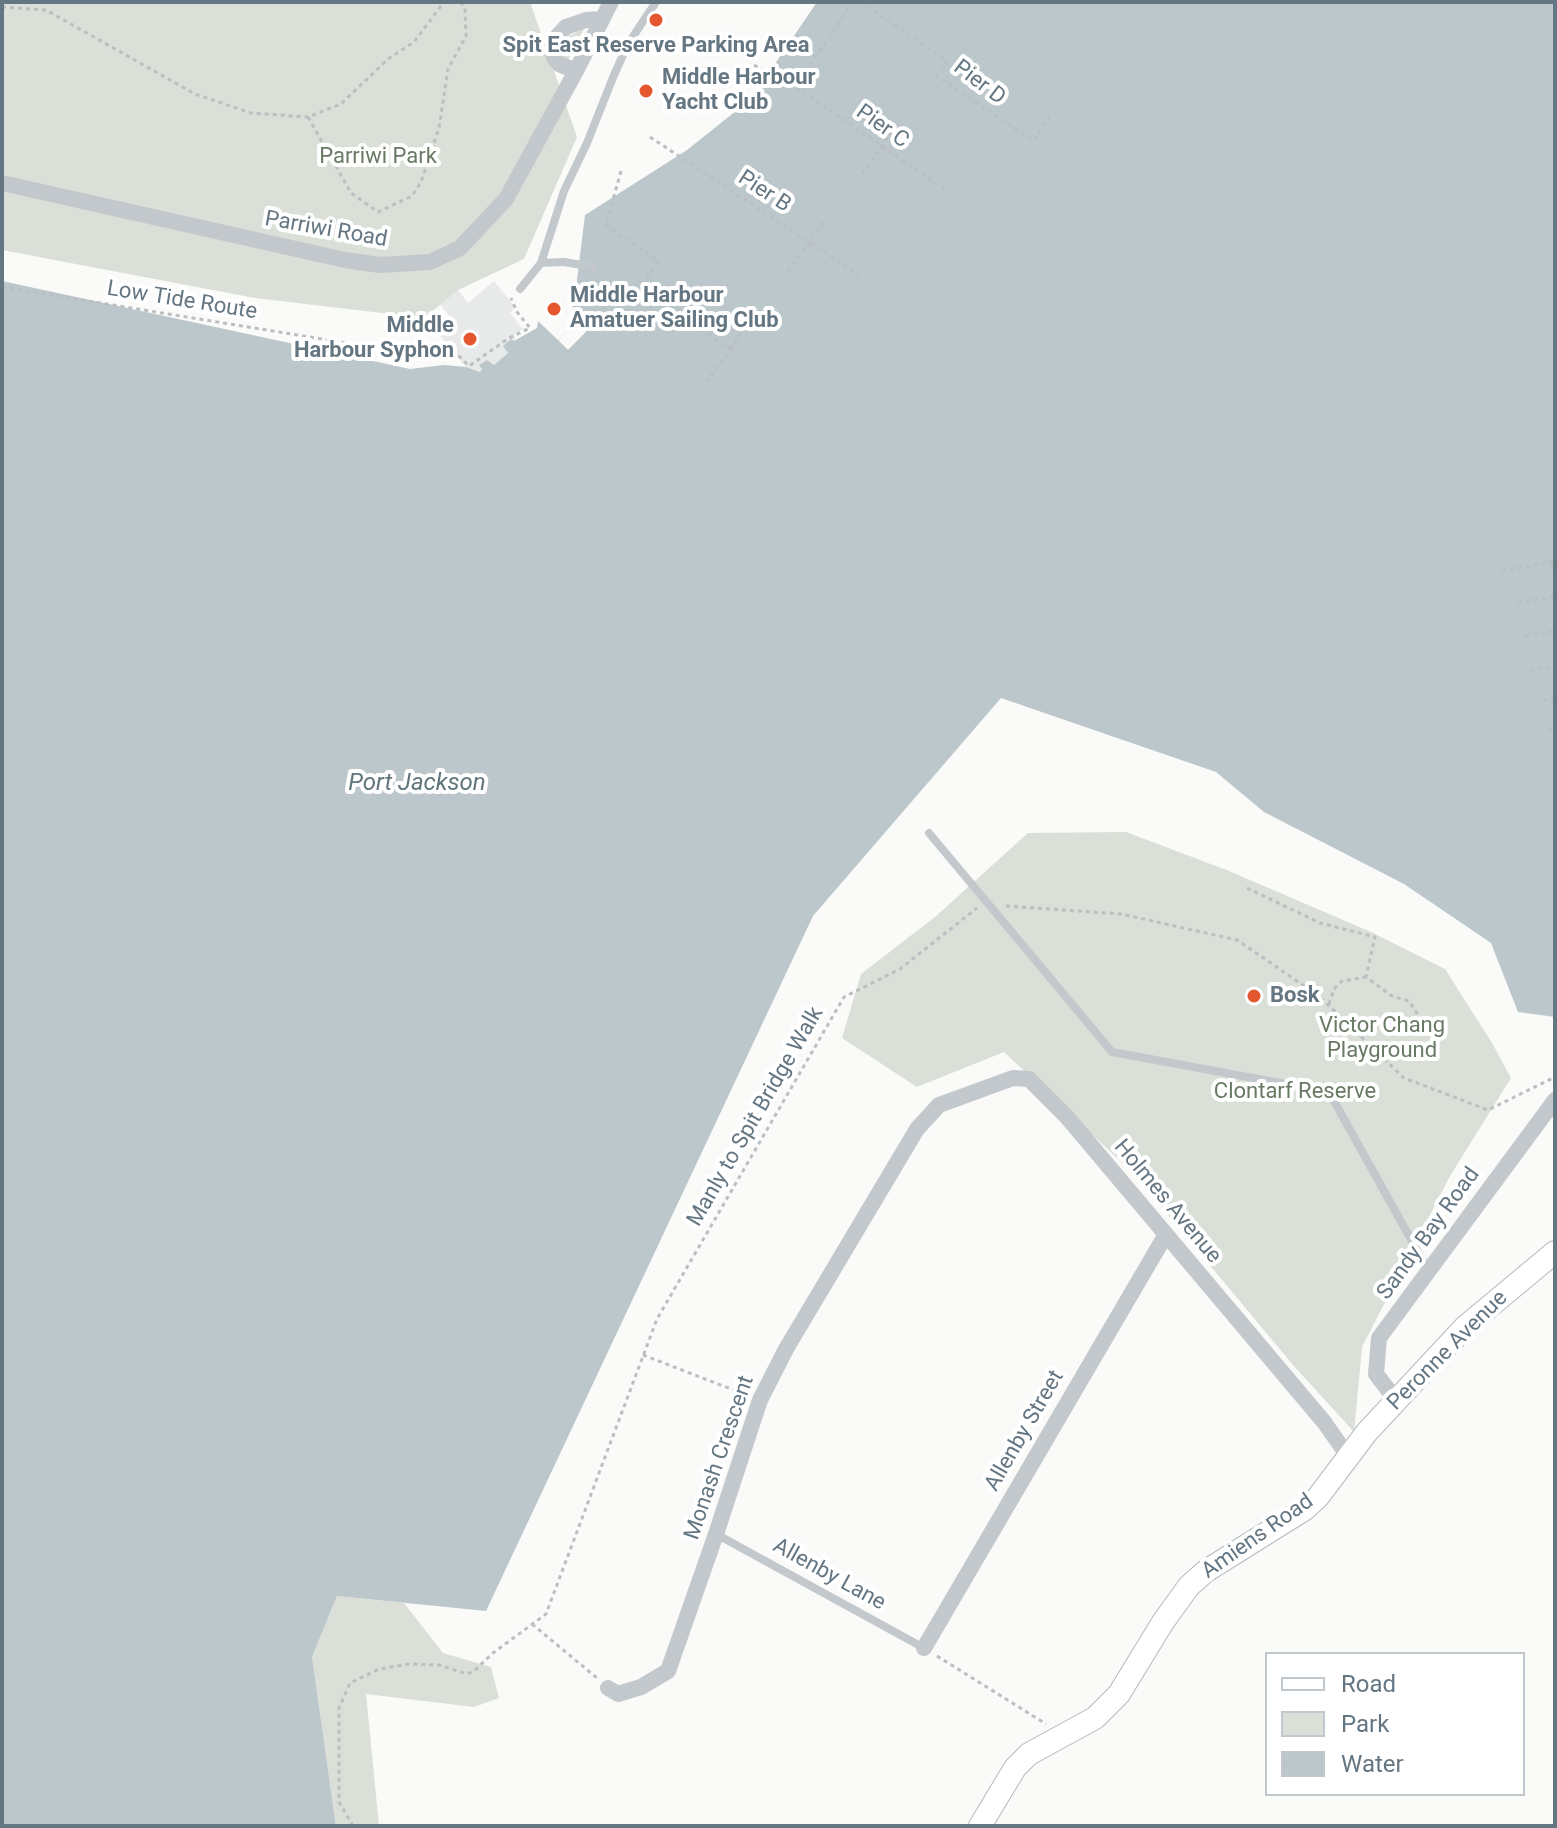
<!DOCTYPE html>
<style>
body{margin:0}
#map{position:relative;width:1557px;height:1828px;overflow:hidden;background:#fafaf8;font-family:Roboto,sans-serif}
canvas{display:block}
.frame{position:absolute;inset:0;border:4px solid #657683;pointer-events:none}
.legend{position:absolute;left:1265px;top:1652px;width:260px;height:144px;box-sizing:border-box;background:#fff;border:2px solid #c1c8cd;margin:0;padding:10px 14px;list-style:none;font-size:24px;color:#657683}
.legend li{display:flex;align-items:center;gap:16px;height:40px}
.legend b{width:40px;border:2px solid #c1c8cd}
</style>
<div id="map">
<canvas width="1557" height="1828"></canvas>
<div class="frame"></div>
<ul class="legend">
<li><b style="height:10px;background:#fff"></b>Road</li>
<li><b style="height:22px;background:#dadfd7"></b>Park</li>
<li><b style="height:22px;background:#bbc7cb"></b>Water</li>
</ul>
</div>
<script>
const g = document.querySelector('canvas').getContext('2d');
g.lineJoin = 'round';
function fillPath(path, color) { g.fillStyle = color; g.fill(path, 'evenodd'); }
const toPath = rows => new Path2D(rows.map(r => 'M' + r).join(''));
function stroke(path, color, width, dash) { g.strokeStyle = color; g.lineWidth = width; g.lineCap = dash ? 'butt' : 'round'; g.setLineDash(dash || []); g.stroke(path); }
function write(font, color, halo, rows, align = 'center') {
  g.font = font + ' Roboto,sans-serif'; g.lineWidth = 8; g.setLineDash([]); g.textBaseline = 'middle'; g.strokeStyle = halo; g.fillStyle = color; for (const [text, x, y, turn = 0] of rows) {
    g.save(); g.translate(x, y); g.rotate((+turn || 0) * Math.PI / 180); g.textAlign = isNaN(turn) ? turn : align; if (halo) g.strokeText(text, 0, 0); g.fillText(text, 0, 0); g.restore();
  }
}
const built = toPath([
 [494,281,515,307,510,313,523,329,515,334,515,340,504,346,508,353,494,365,487,360,480,372,466,367,435,330,450,317,440,304,458,290,468,303]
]);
const green = toPath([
 [2,2,530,2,577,137,524,259,458,290,424,318,255,298,2,250],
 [585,27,584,29,567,62,559,55,560,42],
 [1126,832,1229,871,1371,932,1445,969,1492,1043,1511,1078,1450,1176,1362,1347,1354,1432,1293,1365,1133,1173,1004,1052,917,1087,842,1038,861,974,935,917,1028,833],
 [337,1596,404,1603,443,1653,491,1667,499,1698,474,1707,366,1694,379,1826,336,1826,312,1657]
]);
const water = toPath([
 [817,2,1555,2,1555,1017,1518,1012,1491,943,1404,884,1264,812,1216,772,1001,698,813,916,486,1611,337,1596,312,1657,336,1826,2,1826,2,281,410,369,444,365,466,367,480,372,482,369,479,365,487,360,494,365,508,353,503,346,511,339,514,341,537,328,538,321,558,340,582,316,568,302,575,296,585,215,687,150,751,99]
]);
const pier = toPath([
 [576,322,586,332,568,350,558,340]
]);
const path = toPath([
 [861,2,947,61,937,76,1033,141,1051,114],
 [2,7,46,10,195,94,251,113,308,117,341,104,388,59,414,42,444,2],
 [754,65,796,87,950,193],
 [797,85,853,2],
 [308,117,351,193,378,212,412,196,421,182,439,128,448,69,466,36,465,10,461,2],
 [650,137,859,275],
 [621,171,606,225,658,261,641,287,731,350],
 [862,174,899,121],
 [788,271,824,221],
 [2,287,433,357,453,359,458,355,469,366,509,338,530,328,517,312,511,298],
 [706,382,731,350,748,320],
 [1552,562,1555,576],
 [1502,571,1555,561],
 [1518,603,1555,596],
 [1525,636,1555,631],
 [1531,670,1555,666],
 [1543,700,1555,698],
 [1548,731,1555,729],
 [1554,761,1555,761],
 [1247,888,1320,923,1375,937,1366,977,1392,996,1409,1001,1420,1018],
 [1006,906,1121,914,1237,940,1319,996,1404,1078,1488,1110,1555,1077],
 [1329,1004,1334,989,1342,981,1366,977],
 [643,1355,744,1394],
 [532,1624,597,1678],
 [937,1656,1046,1724],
 [353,1826,339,1802,339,1708,350,1683,379,1669,409,1664,439,1665,467,1674,474,1671,493,1653,546,1614,657,1319,844,997,900,969,977,908]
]);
const lane = toPath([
 [541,263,564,262,593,267],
 [520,289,541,263,564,191,587,143,614,75,628,44,656,2],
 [929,833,1112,1052,1329,1092,1428,1270],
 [716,1534,924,1648]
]);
const street = toPath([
 [576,71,559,64,555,59,551,50,554,40,566,27,586,20,602,19],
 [2,183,345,260,380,265,430,262,460,248,506,199,576,71,611,2],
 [1396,1400,1376,1374,1379,1338,1555,1100],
 [924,1648,1165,1236],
 [608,1688,618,1694,641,1687,668,1671,716,1534,760,1400,786,1349,917,1129,939,1105,1013,1078,1029,1079,1067,1117,1324,1422,1348,1456]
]);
const secondary = toPath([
 [980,1826,1015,1768,1029,1754,1095,1718,1119,1694,1163,1622,1189,1586,1206,1571,1305,1509,1318,1497,1367,1432,1465,1327,1555,1252]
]);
const markers = [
 [656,20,8,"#e4572e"],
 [646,91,8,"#e4572e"],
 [554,309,8,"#e4572e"],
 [470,339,8,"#e4572e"],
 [1254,996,8,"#e4572e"]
];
const poiNames = [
 ["Spit East Reserve Parking Area",656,46,"center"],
 ["Middle Harbour",662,78],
 ["Yacht Club",662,103],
 ["Middle Harbour",570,296],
 ["Amatuer Sailing Club",570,321],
 ["Middle",454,326,"right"],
 ["Harbour Syphon",454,351,"right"],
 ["Bosk",1270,996]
];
const streetNames = [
 ["Pier D",979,83,37],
 ["Pier C",882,127,35],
 ["Pier B",764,192,33],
 ["Parriwi Road",326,230,10],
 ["Low Tide Route",182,301,9],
 ["Manly to Spit Bridge Walk",756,1117,-60],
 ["Holmes Avenue",1167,1202,50],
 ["Sandy Bay Road",1429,1234,-54],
 ["Peronne Avenue",1448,1351,-45],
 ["Allenby Street",1025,1431,-60],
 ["Monash Crescent",720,1458,-71],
 ["Amiens Road",1258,1537,-35],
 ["Allenby Lane",829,1575,29]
];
const parkNames = [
 ["Parriwi Park",378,157],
 ["Victor Chang",1382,1026],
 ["Playground",1382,1051],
 ["Clontarf Reserve",1295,1092]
];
const waterNames = [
 ["Port Jackson",417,784]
];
fillPath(built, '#e8e9e9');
fillPath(green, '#dadfd7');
fillPath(water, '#bbc7cb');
fillPath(pier, '#fafaf8');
stroke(secondary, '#b3babf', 24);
stroke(path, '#bbbfc2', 3, [4, 4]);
stroke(lane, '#c3c8cc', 8);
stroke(street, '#c3c8cc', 16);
stroke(secondary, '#fff', 22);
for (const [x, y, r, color] of markers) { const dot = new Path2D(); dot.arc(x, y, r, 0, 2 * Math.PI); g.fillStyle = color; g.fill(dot); stroke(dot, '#fff', 3); }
write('bold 22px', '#657683', '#fff', poiNames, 'left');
write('22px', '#657683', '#fff', streetNames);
write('22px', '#687a64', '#fff', parkNames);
write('italic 24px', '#60757c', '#fff', waterNames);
</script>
